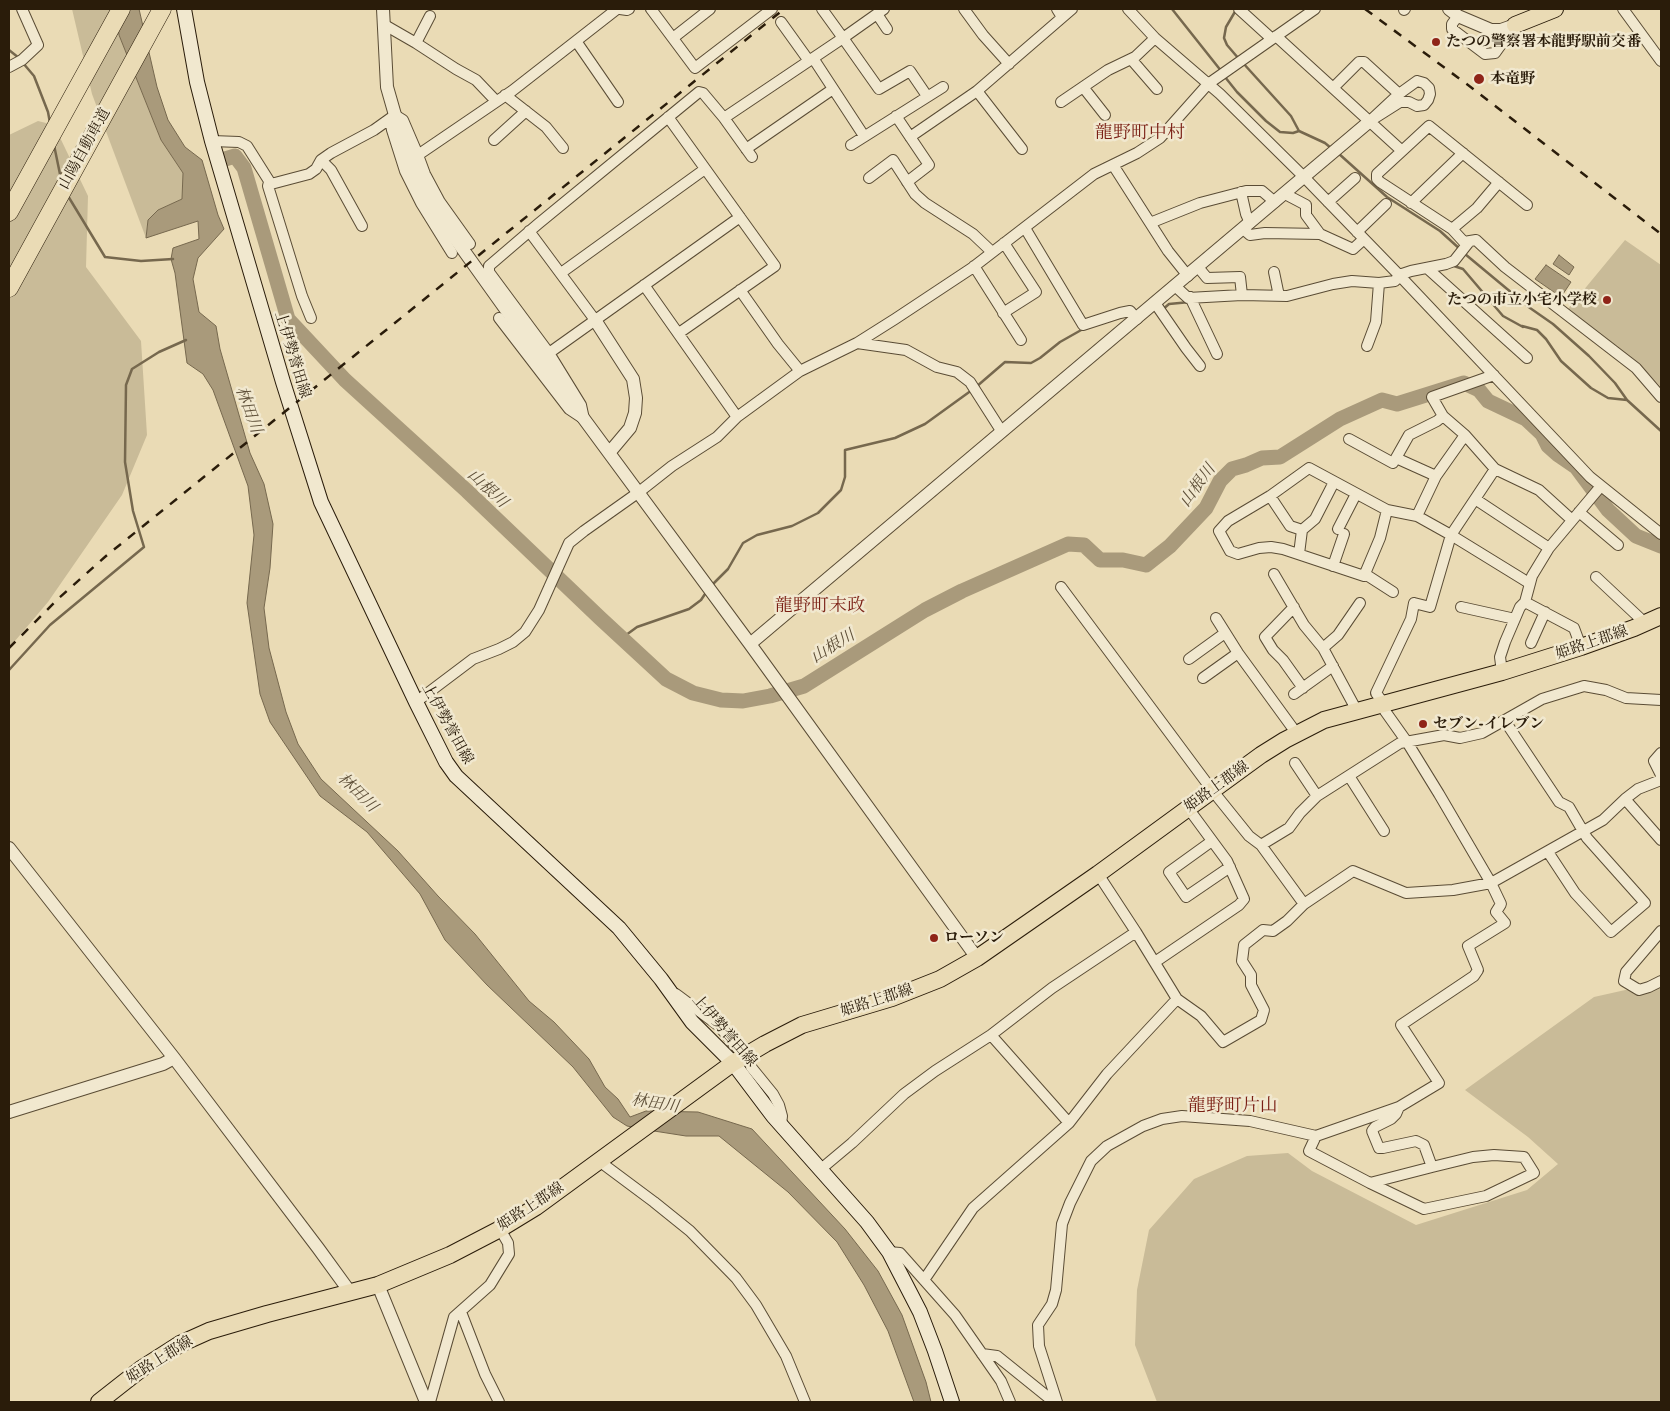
<!DOCTYPE html>
<meta charset="utf-8">
<style>
body{margin:0}
#map{position:relative;width:1670px;height:1411px;overflow:hidden;background:#eadbb5;font-family:"IM FELL Great Primer",serif}
canvas{display:block}
.frame{position:absolute;inset:0;border:10px solid #2a1c0a;pointer-events:none}
</style>
<div id="map">
<canvas width="1670" height="1411"></canvas>
<div class="frame"></div>
</div>
<script>
const g = document.querySelector('canvas').getContext('2d');
g.lineJoin = 'round';
function fillPath(path, color) { g.fillStyle = color; g.fill(path, 'evenodd'); }
const toPath = rows => new Path2D(rows.map(r => 'M' + r).join(''));
function stroke(path, color, width, dash) { g.strokeStyle = color; g.lineWidth = width; g.lineCap = dash ? 'butt' : 'round'; g.setLineDash(dash || []); g.stroke(path); }
function write(font, color, halo, rows, align = 'center') {
  g.font = font + ' "IM FELL Great Primer","Noto Serif JP",serif'; g.lineWidth = 5; g.setLineDash([]); g.textBaseline = 'middle'; g.strokeStyle = halo; g.fillStyle = color; for (const [text, x, y, turn = 0] of rows) {
    g.save(); g.translate(x, y); g.rotate((+turn || 0) * Math.PI / 180); g.textAlign = isNaN(turn) ? turn : align; if (halo) g.strokeText(text, 0, 0); g.fillText(text, 0, 0); g.restore();
  }
}
const green = toPath([
 [72,9,116,9,119,35,161,140,183,173,182,199,158,210,148,220,146,238,92,94],
 [38,121,54,125,88,196,86,267,141,341,147,435,122,495,48,602,9,648,9,135],
 [1625,240,1661,265,1661,387,1649,374,1568,309],
 [1661,982,1661,1402,1157,1402,1135,1345,1137,1290,1149,1230,1194,1179,1247,1156,1288,1153,1312,1171,1416,1225,1527,1190,1558,1164,1528,1137,1465,1090,1594,997]
]);
const water = toPath([
 [116,9,139,9,157,87,168,120,185,147,202,160,218,215,224,229,198,258,193,279,199,312,216,326,220,349,250,453,264,484,273,524,270,568,264,608,269,648,286,712,298,744,321,779,398,851,438,896,475,934,529,1001,554,1022,589,1059,605,1087,618,1099,630,1117,646,1111,698,1112,752,1129,845,1229,878,1271,902,1315,926,1382,931,1402,914,1402,888,1331,864,1285,837,1242,788,1192,719,1136,686,1136,654,1131,627,1126,613,1117,573,1067,487,985,445,940,420,894,367,832,320,796,270,722,260,694,247,603,254,535,248,486,213,390,203,374,187,363,175,273,171,259,173,248,199,239,198,221,146,238,148,220,158,210,182,199,183,173,161,140,119,35,116,9],
 [1559,255,1574,267,1569,275,1553,264,1559,255],
 [1546,265,1571,282,1561,297,1535,279,1546,265]
]);
const stream = toPath([
 [1172,9,1222,72],
 [1236,10,1226,27,1224,38,1227,45,1239,59],
 [9,50,19,58],
 [23,63,34,76,48,112,50,123],
 [1243,63,1291,116,1299,131],
 [1225,77,1237,92,1266,121,1280,132,1293,133,1299,131,1325,143,1331,148],
 [54,145,61,179],
 [1338,153,1387,197,1440,231,1461,250],
 [68,196,105,257,141,261,173,259],
 [1465,254,1530,308,1553,324,1589,356,1615,383,1627,400,1661,431],
 [1454,266,1463,269,1503,316,1523,327,1522,326,1537,330,1546,339,1561,361,1591,388,1608,398,1627,400],
 [1162,310,1169,304,1190,302],
 [976,387,1005,362,1031,363,1040,358,1060,342,1083,329],
 [712,585,728,569,743,543,757,535,792,526,818,513,841,490,845,477,845,450,895,438,925,424,972,390],
 [622,638,637,627,689,609,701,600,707,591],
 [9,670,50,625,144,547,133,511,125,462,126,385,132,369,159,352,186,340]
]);
const river = toPath([
 [225,159,235,156,244,168,288,319,345,380,467,491,600,618,666,679,693,693,721,700,743,701,770,696,804,686,925,610,962,591,1068,544,1084,545,1100,560,1123,560,1146,565,1170,546,1206,508,1220,481,1232,469,1246,465,1262,458,1280,457,1340,419,1382,400,1397,404,1464,383,1479,390,1488,401,1526,419,1542,434,1548,446,1557,454,1576,467,1608,510,1636,536,1661,546]
]);
const minor = toPath([
 [620,9,627,10,629,9],
 [651,9,695,68,772,9],
 [884,9,843,38,879,89,910,71,927,96],
 [964,9,983,35,1009,64],
 [1057,9,1062,17],
 [1128,9,1155,38,1220,94,1304,177,1399,275,1590,477,1661,534],
 [1239,9,1272,39],
 [1623,9,1661,61],
 [1404,10,1405,9],
 [877,14,887,29],
 [1458,16,1452,24,1452,29,1485,54,1495,53,1515,25],
 [781,22,809,61],
 [383,24,416,43,456,69,476,80,496,101],
 [1276,36,1402,151,1429,126,1527,205],
 [673,38,710,9],
 [576,41,618,102],
 [416,43,430,16],
 [813,58,864,136],
 [1131,59,1157,89],
 [9,67,22,60,38,45,22,9],
 [1417,81,1424,83,1429,88,1430,94,1428,100,1424,105,1417,106,1409,102,1400,102,1370,121,1399,94,1417,81],
 [1083,87,1105,115],
 [1333,88,1359,62,1364,62,1399,94],
 [977,91,1022,149],
 [505,95,546,127,563,148],
 [1061,102,1108,70,1135,57,1155,38],
 [896,116,929,165,907,182],
 [668,117,775,266,679,333],
 [724,118,752,157],
 [390,119,392,130,405,171,421,203,452,253],
 [910,137,977,91,1072,9],
 [494,140,526,111],
 [212,141,239,142,247,146,271,184,309,174,316,169,321,160,331,153,374,130,395,115,403,120,418,155,512,91,617,9],
 [851,145,943,87],
 [746,149,833,89],
 [1402,151,1377,174,1377,179,1380,182,1452,229,1464,242,1476,240,1505,267,1636,368,1661,397],
 [418,155,425,174,440,202,470,244],
 [321,160,331,170,362,226],
 [1113,165,1168,251,1188,276],
 [869,178,893,160,915,194,925,203,973,234,992,252],
 [269,182,268,186,302,296,311,318],
 [1241,192,1246,214,1250,223],
 [1285,194,1306,205,1306,215,1320,234],
 [1328,202,1355,178],
 [1411,203,1463,153],
 [1150,223,1200,203,1246,191,1262,191,1275,202],
 [1025,228,1083,325,1120,313,1130,311,1137,319],
 [1243,229,1250,235,1265,233,1320,234,1353,249,1364,239],
 [1452,229,1477,208,1499,182],
 [529,231,595,320],
 [1357,232,1386,204],
 [974,266,1021,340],
 [1198,267,1207,278,1240,277,1242,295],
 [1427,268,1527,358],
 [1274,272,1279,296],
 [561,273,705,169],
 [644,285,737,417],
 [1175,286,1188,298,1242,295,1287,296,1333,284,1352,281,1379,283,1395,281,1399,275,1411,271,1446,264,1454,261,1469,242],
 [740,290,778,344,800,371],
 [1190,297,1217,354],
 [1155,303,1186,348,1200,366],
 [1003,313,1036,292,1004,243],
 [499,318,569,409,584,419,581,405,549,353,740,217],
 [857,343,906,350,937,367,957,372,970,382,1002,432],
 [1367,346,1376,322,1379,283],
 [549,353,489,272,489,266,538,224,699,92,703,93,724,118,843,38,822,9],
 [1494,375,1432,397,1443,416,1465,435,1495,469,1539,490,1572,520],
 [1465,435,1436,476,1417,516,1451,535,1529,583],
 [1349,439,1393,463,1396,458],
 [1436,476,1396,458,1409,435,1437,421,1443,416],
 [1270,496,1290,526,1302,530],
 [1475,499,1549,548],
 [1387,510,1380,538,1364,576,1283,549,1271,547,1259,548,1238,554,1230,551,1219,531,1228,521,1270,496,1309,468,1387,510,1417,516],
 [1579,512,1618,545],
 [1338,529,1356,494],
 [1299,554,1302,530,1315,519,1334,482],
 [1333,566,1344,534],
 [1274,574,1304,625,1323,648,1357,711],
 [1365,574,1393,592],
 [1596,577,1645,623],
 [1061,587,1212,790,1249,836,1261,845,1304,904],
 [1525,602,1574,628,1581,647],
 [1294,607,1265,637,1273,650,1283,660,1303,688],
 [1461,607,1515,619],
 [1216,618,1238,653,1297,734],
 [1531,643,1545,612],
 [1323,648,1338,635,1360,603],
 [1189,659,1225,633],
 [1502,672,1500,657,1505,642,1520,607,1525,602,1532,576,1549,548,1601,486],
 [1203,678,1238,653],
 [1294,694,1333,666],
 [416,702,473,659,499,649,513,642,525,632,539,610,569,543,584,531,639,492,672,466,717,437,737,417,800,371,857,343,895,319,972,268,1094,174,1137,153,1160,138,1208,84,1315,9],
 [1505,721,1559,802,1569,807,1587,838,1645,903,1611,932,1575,893,1548,852],
 [1661,753,1654,761,1661,775],
 [1295,763,1317,796],
 [1349,776,1384,831],
 [1625,799,1661,840],
 [1212,841,1169,872,1186,897,1230,867],
 [1261,845,1289,828,1300,813,1317,796,1400,743,1444,735,1460,738,1482,733,1542,699,1584,686,1606,690,1626,698,1661,700],
 [1098,874,1136,932,1177,999,1201,1016,1223,1042,1261,1020,1264,1010,1251,985,1251,975,1242,961,1244,945,1263,930,1273,931,1287,921,1304,904,1353,871,1406,893,1453,890,1491,883,1603,820,1625,799,1638,789,1661,780],
 [1661,931,1626,972,1624,981,1639,990,1649,987,1661,981],
 [1155,962,1239,905,1244,899,1227,861,1188,808],
 [676,994,719,1026,739,1050],
 [991,1035,1069,1123],
 [751,1067,773,1094,779,1105,782,1116,781,1125],
 [1399,1107,1396,1114,1391,1119,1375,1127,1372,1131,1379,1148,1383,1148,1416,1141,1424,1145,1432,1167,1473,1157,1494,1155,1524,1157,1534,1173,1486,1196,1424,1209,1370,1183,1432,1167],
 [1316,1136,1309,1151,1370,1183],
 [599,1161,654,1202,690,1231,736,1278,756,1305,786,1356,805,1402],
 [821,1169,852,1143,904,1094,935,1071,991,1035,1052,988,1136,932],
 [889,1252,900,1253,955,1315,1001,1381,1010,1402],
 [924,1280,973,1208,1069,1123,1107,1074,1177,999],
 [461,1312,485,1374,499,1402],
 [982,1354,997,1356,1054,1402],
 [430,1402,454,1317,490,1285,509,1254,508,1243,500,1229],
 [1057,1402,1039,1346,1038,1325,1052,1304,1056,1290,1062,1224,1070,1203,1091,1161,1107,1146,1143,1126,1162,1119,1182,1116,1250,1121,1316,1136,1399,1107,1439,1083,1401,1025,1474,976,1478,970,1468,946,1505,923,1496,912,1501,904,1491,883,1439,794,1407,742,1385,711,1384,704,1376,693,1411,619,1414,603,1430,607,1451,535,1495,469]
]);
const tertiary = toPath([
 [383,9,387,87,395,115,410,161,439,216,584,419,750,644,977,958],
 [1449,9,1458,16,1491,30,1501,30,1515,25],
 [595,320,633,379,636,398,635,413,630,428,609,453],
 [750,644,1370,121],
 [9,848,174,1058,318,1248,350,1292],
 [9,1112,163,1064,174,1058],
 [378,1285,426,1402]
]);
const secondary = toPath([
 [184,9,197,82,212,141,283,382,321,502,416,702,446,762,456,776,619,928,661,979,692,1022,733,1063,773,1116,867,1222,889,1252,920,1312,935,1351,952,1402]
]);
const primary = toPath([
 [1515,25,1555,9],
 [99,1402,141,1369,180,1344,209,1331,267,1314,378,1285,450,1255,500,1229,536,1207,733,1063,765,1044,802,1025,892,998,940,979,977,958,1098,874,1261,755,1285,740,1324,720,1502,672,1581,647,1634,628,1661,616]
]);
const motorway = toPath([
 [9,212,121,9],
 [9,288,162,9]
]);
const rail = toPath([
 [1365,9,1468,85,1661,234],
 [9,648,59,598,106,556,784,9]
]);
const markers = [
 [1436,42,5,"#8f2418"],
 [1479,79,6,"#8f2418"],
 [1607,300,5,"#8f2418"],
 [1423,724,5,"#8f2418"],
 [934,938,5,"#8f2418"]
];
const poiNames = [
 ["たつの警察署本龍野駅前交番",1446,42],
 ["本竜野",1490,79],
 ["たつの市立小宅小学校",1597,300,"right"],
 ["セブン-イレブン",1433,724],
 ["ローソン",944,938]
];
const streetNames = [
 ["山陽自動車道",85,149,-61],
 ["上伊勢誉田線",292,355,73],
 ["姫路上郡線",1592,643,-19],
 ["上伊勢誉田線",447,724,61],
 ["姫路上郡線",1217,787,-36],
 ["姫路上郡線",877,1001,-18],
 ["上伊勢誉田線",724,1031,49],
 ["姫路上郡線",531,1207,-33],
 ["姫路上郡線",160,1360,-32]
];
const waterNames = [
 ["林田川",248,410,70],
 ["山根川",1198,486,-54],
 ["山根川",487,489,43],
 ["山根川",833,647,-32],
 ["林田川",357,793,44],
 ["林田川",655,1104,9]
];
const quarterNames = [
 ["龍野町中村",1140,134],
 ["龍野町末政",820,607],
 ["龍野町片山",1233,1107]
];
fillPath(green, '#c9bb98');
fillPath(water, '#a99a7b');
stroke(water, '#76684e', 1);
stroke(stream, '#76684e', 2.5);
stroke(river, '#a99a7b', 15);
stroke(minor, '#5a4c35', 12);
stroke(tertiary, '#5a4c35', 14);
stroke(secondary, '#2a1c0a', 16);
stroke(primary, '#2a1c0a', 18);
stroke(motorway, '#2a1c0a', 19);
stroke(minor, '#f1e8cf', 10);
stroke(tertiary, '#f1e8cf', 12);
stroke(secondary, '#f1e8cf', 14);
stroke(primary, '#eadbb5', 16);
stroke(motorway, '#eadbb5', 18);
stroke(rail, '#2a1c0a', 2.5, [9, 9]);
for (const [x, y, r, color] of markers) { const dot = new Path2D(); dot.arc(x, y, r, 0, 2 * Math.PI); g.fillStyle = color; g.fill(dot); stroke(dot, '#f1e8cf', 2); }
write('bold 15px', '#2a1c0a', '#f1e8cf', poiNames, 'left');
write('15px', '#2a1c0a', '#f1e8cf', streetNames);
write('italic 16px', '#5d4e37', '#f1e8cf', waterNames);
write('18px', '#7a1f14', '#f1e8cf', quarterNames);
</script>
